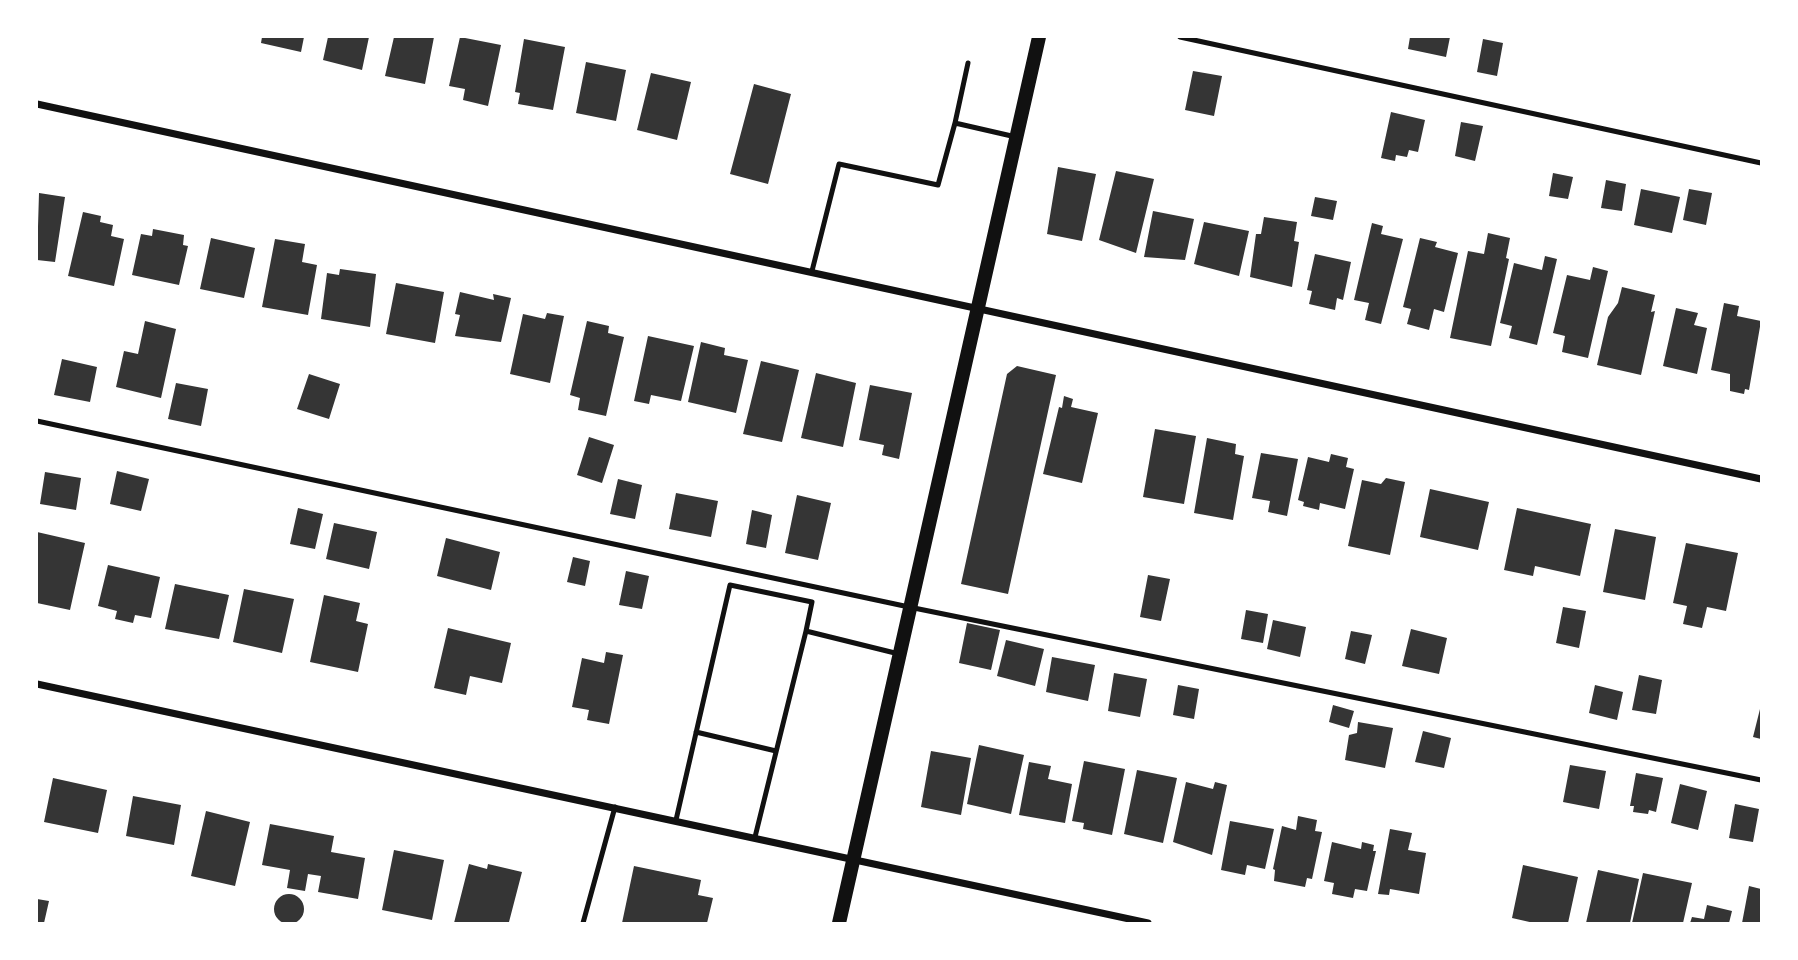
<!DOCTYPE html>
<style>
body{margin:0}
#map{position:relative;width:1798px;height:960px;overflow:hidden;background:#fff;font-family:"Source Sans 3",sans-serif}
canvas{display:block}
.frame{position:absolute;inset:0;border:38px solid #fff;pointer-events:none}
</style>
<div id="map">
<canvas width="1798" height="960"></canvas>
<div class="frame"></div>
</div>
<script>
const g = document.querySelector('canvas').getContext('2d');
g.lineJoin = 'round';
function fillPath(path, color) { g.fillStyle = color; g.fill(path, 'evenodd'); }
const toPath = rows => new Path2D(rows.map(r => 'M' + r).join(''));
function stroke(path, color, width, dash) { g.strokeStyle = color; g.lineWidth = width; g.lineCap = dash ? 'butt' : 'round'; g.setLineDash(dash || []); g.stroke(path); }
const building = toPath([
 [262,37,304,37,301,52,261,43],
 [328,37,369,37,362,70,323,60],
 [394,37,434,37,425,84,385,76],
 [460,37,501,45,488,106,463,100,465,89,449,86],
 [1410,37,1450,37,1446,57,1408,49],
 [524,39,565,47,553,110,518,104,520,93,515,92],
 [1483,39,1503,43,1497,76,1477,72],
 [586,62,626,70,616,121,576,113],
 [1193,71,1222,76,1214,116,1185,110],
 [651,73,691,82,677,140,637,130],
 [754,84,791,94,768,184,730,174],
 [1391,112,1425,120,1418,152,1409,150,1407,157,1396,155,1395,161,1381,158],
 [1461,122,1483,126,1475,161,1455,156],
 [1058,167,1096,174,1082,241,1047,234],
 [1116,171,1154,179,1136,253,1099,240],
 [1553,173,1573,177,1568,199,1549,196],
 [1606,180,1626,184,1622,211,1601,208],
 [1641,189,1680,197,1672,233,1634,225],
 [1689,189,1712,193,1706,225,1683,220],
 [39,193,65,197,55,262,37,260],
 [1315,197,1337,201,1333,220,1311,216],
 [1153,211,1194,219,1185,260,1144,257],
 [83,212,101,216,100,222,113,225,111,236,124,239,114,286,68,276],
 [1264,217,1297,222,1294,241,1299,242,1292,287,1250,277,1256,234,1261,234],
 [1204,222,1249,231,1239,276,1194,264],
 [1372,223,1383,226,1381,234,1403,239,1381,324,1365,320,1369,303,1354,300],
 [153,229,184,235,183,245,188,246,179,285,132,275,141,234,152,236],
 [1488,233,1510,238,1506,258,1509,259,1491,346,1450,338,1468,251,1484,254],
 [211,238,255,248,244,298,200,289],
 [1420,238,1437,242,1435,247,1458,253,1444,312,1434,309,1429,330,1407,324,1411,309,1403,307],
 [275,239,305,244,302,262,317,265,308,315,262,307],
 [1315,254,1351,262,1343,300,1337,298,1335,310,1309,304,1312,291,1307,290],
 [1545,256,1557,259,1537,345,1509,338,1512,326,1500,323,1514,263,1542,270],
 [1593,267,1608,271,1588,358,1562,352,1565,336,1553,333,1567,275,1590,280],
 [340,269,376,274,370,327,321,319,327,273,339,275],
 [396,283,444,292,435,343,386,334],
 [1622,287,1655,295,1651,312,1655,311,1641,375,1597,365,1608,317,1618,303],
 [460,292,494,300,493,294,511,298,501,342,455,336,460,315,455,314],
 [1724,303,1739,306,1737,316,1761,321,1749,390,1745,389,1744,394,1730,391,1730,374,1711,370],
 [1676,308,1698,313,1694,325,1707,328,1697,374,1663,366],
 [547,313,564,316,550,383,510,374,523,314,545,319],
 [145,321,176,329,161,398,116,387,124,351,138,354],
 [587,321,609,326,608,333,624,337,606,416,578,410,580,398,570,395],
 [648,336,694,346,681,401,651,395,649,404,634,401],
 [701,342,725,348,724,355,748,360,736,413,688,402],
 [62,359,97,367,90,402,54,395],
 [761,361,799,370,782,442,743,434],
 [1017,366,1056,375,1008,594,961,584,1007,374],
 [816,373,856,383,843,447,801,438],
 [309,374,340,384,329,419,297,409],
 [176,383,208,389,201,426,168,419],
 [870,385,912,393,899,459,882,455,884,445,859,440],
 [1064,396,1073,399,1071,407,1098,413,1082,483,1043,474,1059,407,1062,408],
 [1155,429,1196,436,1184,504,1143,497],
 [589,437,614,445,602,483,577,475],
 [1207,438,1236,444,1235,454,1244,456,1233,520,1194,513],
 [1261,453,1298,459,1287,516,1268,512,1270,501,1252,498],
 [1331,454,1348,458,1346,467,1354,469,1345,509,1320,503,1319,510,1303,506,1304,502,1298,500,1308,457,1329,462],
 [117,471,149,479,141,511,110,504],
 [45,472,81,478,76,510,40,504],
 [1386,478,1405,482,1390,555,1348,546,1362,480,1381,484],
 [618,479,642,485,635,519,610,514],
 [1430,489,1489,502,1478,550,1420,537],
 [676,493,718,501,711,537,669,529],
 [797,495,831,503,818,560,785,553],
 [298,508,323,514,315,549,290,544],
 [1517,508,1591,524,1580,576,1535,566,1533,576,1504,570],
 [752,510,772,515,766,548,746,544],
 [334,523,377,532,369,569,326,559],
 [1615,529,1656,537,1645,600,1603,592],
 [37,532,85,543,70,610,37,603],
 [446,538,500,552,491,590,437,576],
 [1686,543,1738,553,1726,611,1707,607,1702,628,1683,624,1687,606,1673,603],
 [573,557,590,561,585,586,567,582],
 [108,565,160,577,151,618,135,615,133,623,115,619,117,611,98,606],
 [626,571,649,576,642,609,619,605],
 [1148,575,1170,579,1161,621,1140,617],
 [175,584,229,595,219,639,165,629],
 [244,589,294,599,282,653,233,642],
 [324,595,360,603,356,621,368,624,358,672,310,662],
 [1563,607,1586,611,1579,648,1556,643],
 [1246,610,1268,614,1263,643,1241,639],
 [1273,620,1306,627,1300,657,1267,649],
 [967,623,1000,630,991,670,959,663],
 [448,628,511,643,502,683,470,676,466,695,434,688],
 [1411,629,1447,638,1439,674,1402,666],
 [1351,631,1372,635,1365,664,1345,659],
 [1006,640,1044,649,1035,686,997,676],
 [606,652,623,655,609,724,587,720,589,710,572,707,582,658,604,663],
 [1052,657,1095,665,1088,701,1046,692],
 [1114,673,1147,679,1140,717,1108,711],
 [1639,675,1662,680,1656,714,1632,710],
 [1178,685,1199,689,1194,719,1173,715],
 [1595,685,1623,692,1617,720,1589,713],
 [1333,705,1354,711,1349,728,1329,722],
 [1761,705,1761,739,1753,737],
 [1358,722,1393,728,1385,768,1345,760,1349,735,1357,733],
 [1423,731,1451,738,1444,768,1415,762],
 [979,745,1024,755,1011,814,967,804],
 [931,751,971,758,961,815,921,807],
 [1084,761,1125,769,1112,835,1083,829,1084,823,1072,821],
 [1029,762,1051,766,1048,779,1072,784,1065,823,1019,815],
 [1570,765,1606,771,1599,809,1563,802],
 [1137,770,1177,778,1163,843,1124,834],
 [1636,773,1663,778,1656,812,1649,810,1648,814,1633,812,1634,806,1630,806],
 [53,778,107,790,98,833,44,822],
 [1186,782,1213,789,1215,782,1227,785,1212,855,1173,842],
 [1680,784,1707,791,1698,830,1671,823],
 [133,796,181,805,174,845,126,836],
 [1735,804,1759,809,1753,842,1729,838],
 [206,811,250,822,235,886,191,876],
 [1298,816,1317,820,1315,831,1322,832,1312,879,1307,878,1305,887,1274,881,1275,870,1273,869,1282,826,1296,830],
 [1230,821,1274,829,1265,869,1247,865,1245,875,1221,870],
 [270,824,334,836,331,852,365,858,358,899,318,892,321,876,308,874,305,891,287,888,290,870,262,865],
 [1390,829,1412,833,1408,850,1426,853,1419,894,1390,889,1389,895,1378,894],
 [1332,842,1361,849,1362,842,1374,845,1373,851,1376,851,1367,891,1355,889,1353,898,1332,894,1334,883,1324,881],
 [394,850,444,860,432,920,382,910],
 [469,864,487,869,488,864,522,872,509,922,454,923],
 [1523,865,1578,877,1568,923,1534,923,1512,918],
 [634,866,701,880,698,895,713,898,707,923,622,923],
 [1598,870,1639,879,1630,923,1586,923],
 [1643,873,1692,883,1683,923,1632,923],
 [1749,886,1761,889,1761,923,1742,923],
 '274 909a15 15 0 1 1 30 0a15 15 0 1 1-30 0Z',
 [37,899,49,901,44,923,37,923],
 [1707,905,1732,911,1729,923,1690,923,1692,917,1704,919]
]);
const service = toPath([
 [1180,37,1761,163],
 [968,63,955,123,1016,137],
 [812,271,839,164,938,185,955,123],
 [37,421,909,607,1761,780],
 [696,732,776,751],
 [676,820,730,585,812,602,806,631,899,654],
 [755,837,806,631],
 [583,923,615,807]
]);
const minor = toPath([
 [37,104,1761,479],
 [37,684,1148,923]
]);
const secondary = toPath([
 [839,923,1039,37]
]);
fillPath(building, '#353535');
stroke(service, '#111', 5);
stroke(minor, '#111', 7);
stroke(secondary, '#111', 14);
</script>
